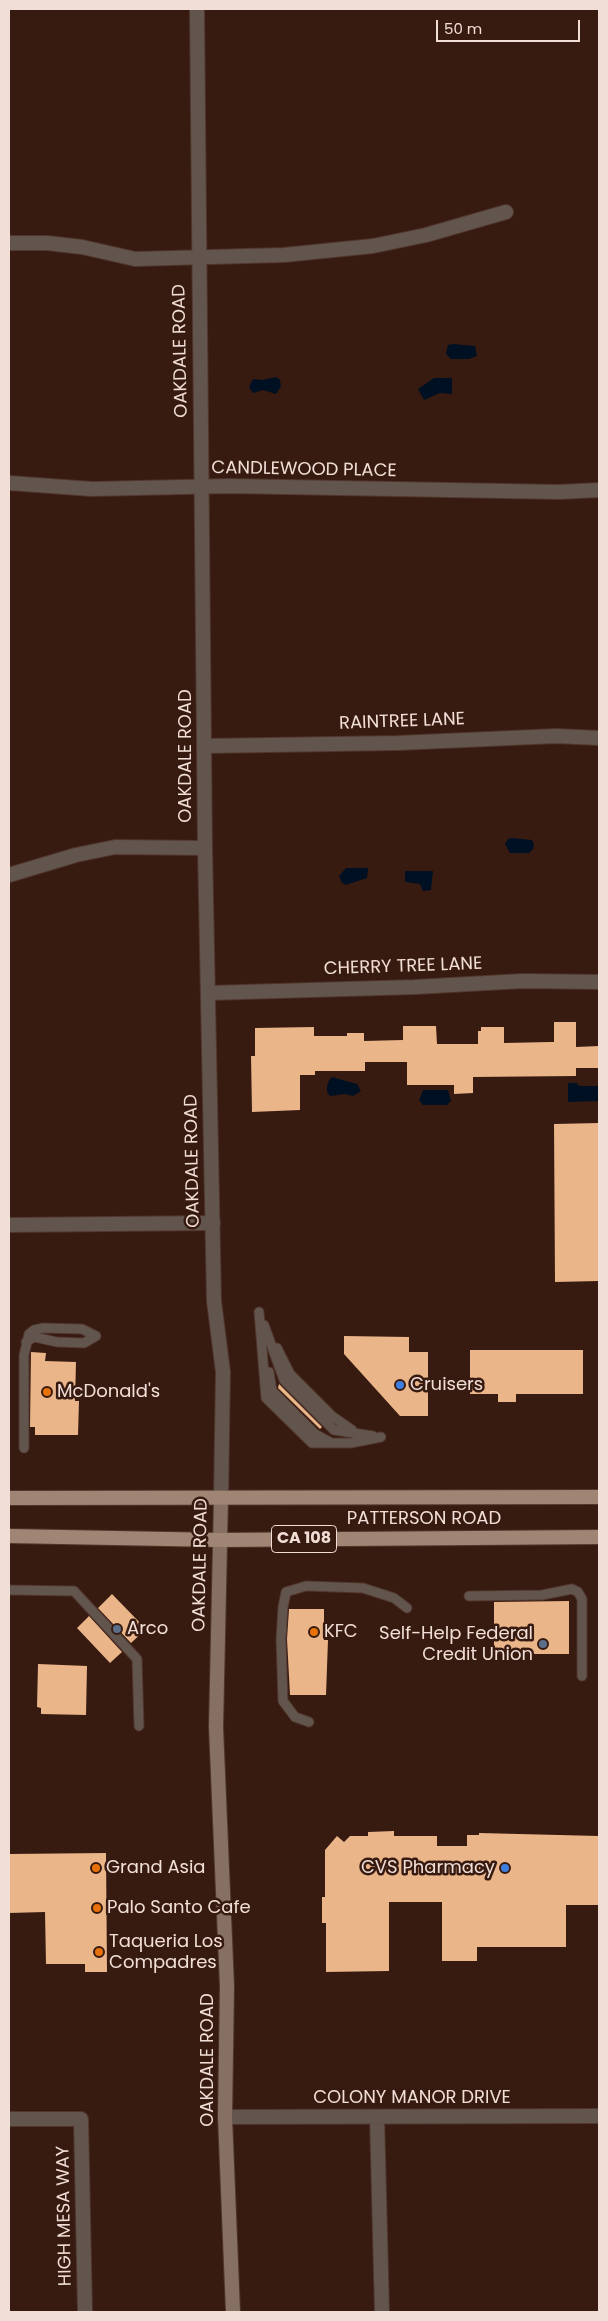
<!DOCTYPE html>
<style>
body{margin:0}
#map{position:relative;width:608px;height:2321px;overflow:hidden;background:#371b11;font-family:Poppins,sans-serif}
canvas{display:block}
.frame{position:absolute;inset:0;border:10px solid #f1ded6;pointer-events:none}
.scale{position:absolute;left:436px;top:20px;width:144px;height:22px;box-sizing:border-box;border:2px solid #f1ded6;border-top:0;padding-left:6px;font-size:15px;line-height:18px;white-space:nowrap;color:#f1ded6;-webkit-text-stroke:4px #371b11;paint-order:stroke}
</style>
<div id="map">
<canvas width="608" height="2321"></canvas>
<div class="frame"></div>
<div class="scale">50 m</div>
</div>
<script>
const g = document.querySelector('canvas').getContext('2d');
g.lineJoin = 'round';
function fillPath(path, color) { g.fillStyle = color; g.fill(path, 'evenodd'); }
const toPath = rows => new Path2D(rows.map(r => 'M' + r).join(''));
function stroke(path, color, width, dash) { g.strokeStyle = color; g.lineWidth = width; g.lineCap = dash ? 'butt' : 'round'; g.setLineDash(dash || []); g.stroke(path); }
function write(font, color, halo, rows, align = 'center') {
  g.font = font + ' Poppins,sans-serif'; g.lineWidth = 5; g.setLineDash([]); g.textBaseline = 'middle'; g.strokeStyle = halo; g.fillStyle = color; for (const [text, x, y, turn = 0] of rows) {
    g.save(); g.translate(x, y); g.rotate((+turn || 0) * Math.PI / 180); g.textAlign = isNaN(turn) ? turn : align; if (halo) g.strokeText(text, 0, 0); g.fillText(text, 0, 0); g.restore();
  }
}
const water = toPath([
 [453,344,475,346,477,356,469,359,451,359,446,354,447,349,448,345],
 [276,377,280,380,281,386,276,394,263,390,253,393,249,387,253,379,262,380],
 [434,378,452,378,452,394,440,393,424,400,418,389],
 [512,838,532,840,534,845,533,849,529,853,510,853,505,844,508,839],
 [346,868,368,868,367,878,346,885,342,883,339,876],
 [405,871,433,871,431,890,423,891,420,884,405,882],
 [332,1077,357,1084,361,1091,353,1096,345,1094,330,1096,327,1092,327,1087,329,1080],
 [568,1083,577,1083,579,1086,598,1086,598,1101,568,1102],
 [423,1090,448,1090,451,1101,447,1105,423,1105,419,1100]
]);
const building = toPath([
 [554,1022,576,1022,576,1047,599,1046,599,1068,576,1068,576,1076,473,1077,473,1093,454,1094,454,1085,407,1085,407,1062,365,1062,365,1071,315,1071,315,1075,300,1075,300,1110,252,1112,251,1056,255,1056,255,1028,314,1027,314,1036,347,1036,347,1033,364,1033,364,1041,403,1040,403,1026,436,1026,437,1044,478,1044,478,1031,481,1031,481,1027,504,1027,504,1043,550,1042,554,1042],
 [599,1123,599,1281,555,1282,554,1124],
 [344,1336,409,1337,409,1352,428,1352,428,1416,400,1416,344,1354],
 [470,1350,583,1350,583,1394,516,1394,516,1402,498,1402,498,1394,470,1394],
 [31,1352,46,1353,45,1361,76,1362,75,1401,79,1401,78,1435,35,1435,35,1427,30,1427],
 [279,1384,322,1427,320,1429,278,1388],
 [112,1594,146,1629,131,1643,98,1608],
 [569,1601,569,1654,494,1654,494,1602],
 [289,1609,324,1609,324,1640,328,1640,326,1695,290,1695,287,1639],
 [89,1616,122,1652,110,1663,77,1628],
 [38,1664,87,1666,86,1715,41,1714,41,1708,37,1707],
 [394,1831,394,1836,437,1836,437,1846,467,1846,467,1835,479,1835,479,1833,599,1836,599,1905,566,1905,566,1947,477,1947,477,1961,442,1961,442,1902,389,1902,389,1971,326,1972,326,1923,322,1923,322,1897,325,1897,325,1850,337,1836,344,1842,350,1836,368,1836,368,1832],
 [106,1853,107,1972,85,1972,85,1964,46,1964,45,1912,9,1913,9,1854]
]);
const service = toPath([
 [259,1312,266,1398,312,1443,351,1443,381,1437],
 [264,1325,284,1380,334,1430,373,1436],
 [26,1342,34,1337,57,1342,84,1343,96,1336],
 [277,1348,290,1374,332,1416,352,1430],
 [269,1372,272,1391,315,1434,330,1442],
 [24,1448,24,1355,29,1334,34,1330,43,1328,82,1329,96,1336],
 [9,1590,74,1591,137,1659,139,1726],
 [469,1596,542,1595,572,1589,578,1592,582,1599,582,1676],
 [309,1722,295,1717,283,1701,281,1639,283,1607,286,1592,306,1586,363,1588,394,1598,407,1608]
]);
const minor = toPath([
 [9,243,47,243,82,247,135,259,284,255,373,246,426,235,506,212],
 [9,483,92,489,229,486,559,492,599,490],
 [205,746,398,743,556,736,599,738],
 [9,875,76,855,115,847,205,848],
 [209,993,415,987,523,981,599,982],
 [9,1225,213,1223],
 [225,2117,599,2116],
 [377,2117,382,2312],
 [9,2119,81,2119,85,2312]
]);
const tertiary = toPath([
 [197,9,205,848,214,1301,223,1372,221,1498]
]);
const secondary = toPath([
 [221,1498,216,1727,227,1986,225,2117,233,2312]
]);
const primary = toPath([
 [9,1498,599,1497],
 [9,1536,219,1540,599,1537]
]);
const markers = [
 [400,1385,5,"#3f7fe0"],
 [47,1392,5,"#e8710a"],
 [117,1629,5,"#5c6f8a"],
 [314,1632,5,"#e8710a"],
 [543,1644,5,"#5c6f8a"],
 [96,1868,5,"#e8710a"],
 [505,1868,5,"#3f7fe0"],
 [97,1908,5,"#e8710a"],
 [99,1952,5,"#e8710a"]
];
const shields = [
 [304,1539,65]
];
const shieldNames = [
 ["CA 108",304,1539]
];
const streetNames = [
 ["OAKDALE ROAD",181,351,-91],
 ["CANDLEWOOD PLACE",304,470,1],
 ["RAINTREE LANE",402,722,-2],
 ["OAKDALE ROAD",186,756,-90],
 ["CHERRY TREE LANE",403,967,-2],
 ["OAKDALE ROAD",193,1161,-91],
 ["PATTERSON ROAD",424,1519],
 ["OAKDALE ROAD",201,1565,-89],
 ["OAKDALE ROAD",208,2060,-90],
 ["COLONY MANOR DRIVE",412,2098],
 ["HIGH MESA WAY",65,2216,-91]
];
const poiNames = [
 ["Cruisers",410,1385],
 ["McDonald's",57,1392],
 ["Arco",127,1629],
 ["KFC",324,1632],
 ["Self-Help Federal",533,1634,"right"],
 ["Credit Union",533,1655,"right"],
 ["Grand Asia",106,1868],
 ["CVS Pharmacy",495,1868,"right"],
 ["Palo Santo Cafe",107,1908],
 ["Taqueria Los",109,1942],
 ["Compadres",109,1963]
];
fillPath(water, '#001023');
fillPath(building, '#eab589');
stroke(service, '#51362d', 11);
stroke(minor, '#51362d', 16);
stroke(tertiary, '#51362d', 16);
stroke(secondary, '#51362d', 16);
stroke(primary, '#51362d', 16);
stroke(service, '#62554d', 9);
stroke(minor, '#62554d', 14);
stroke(tertiary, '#62554d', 14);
stroke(secondary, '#857063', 14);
stroke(primary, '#a08574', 14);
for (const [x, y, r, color] of markers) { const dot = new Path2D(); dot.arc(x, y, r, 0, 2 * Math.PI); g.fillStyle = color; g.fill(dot); stroke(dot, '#371b11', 2); }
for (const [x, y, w] of shields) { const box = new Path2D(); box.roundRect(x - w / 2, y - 13.5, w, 27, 4); g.fillStyle = '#371b11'; g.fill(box); stroke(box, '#f1ded6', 1); }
write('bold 16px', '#f1ded6', null, shieldNames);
write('18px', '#f1ded6', '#371b11', streetNames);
write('18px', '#f1ded6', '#371b11', poiNames, 'left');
</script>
